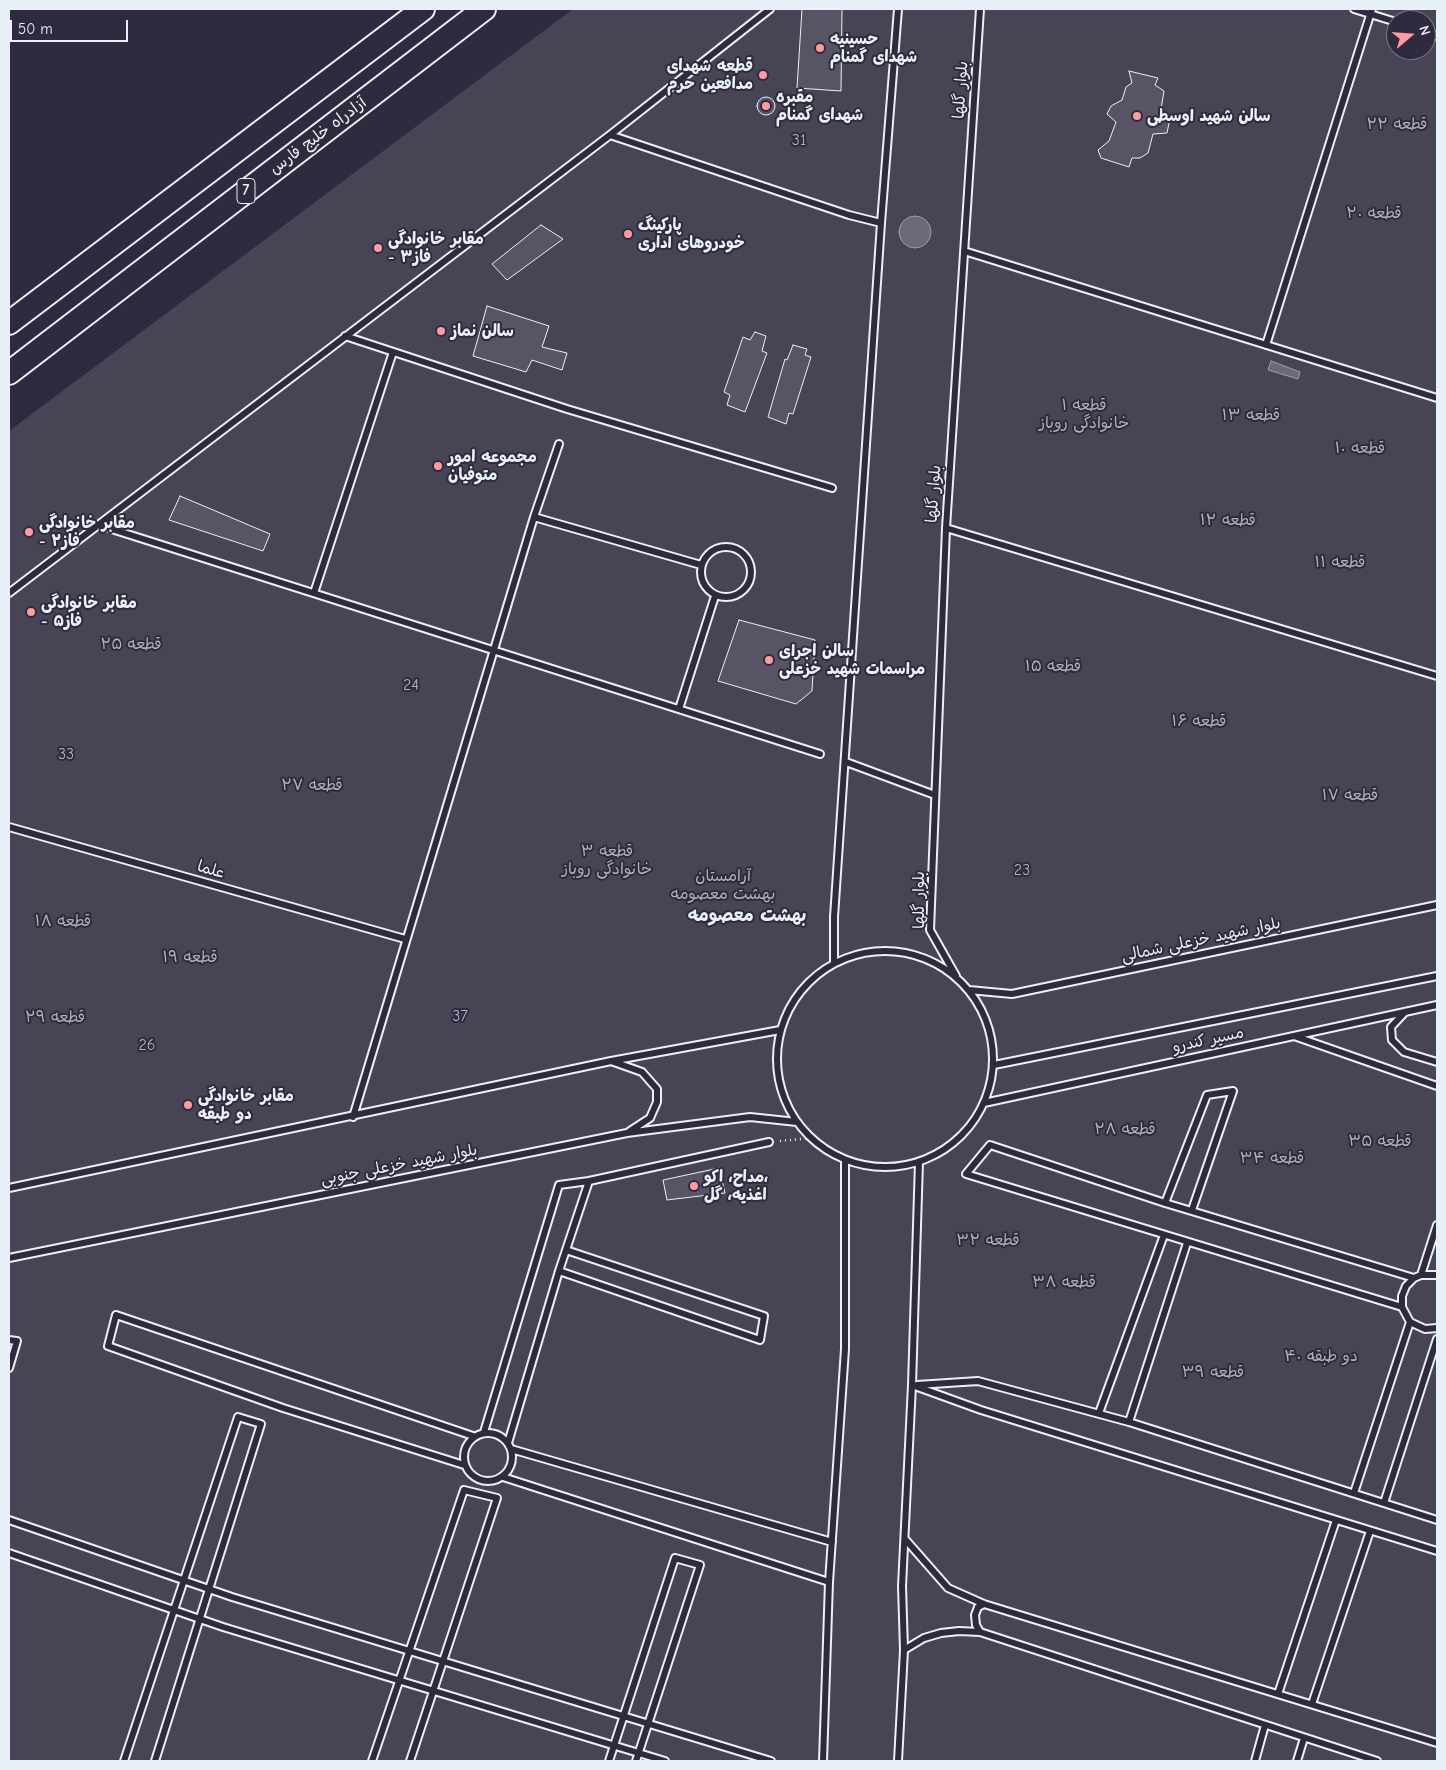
<!DOCTYPE html>
<meta charset="utf-8">
<style>
body{margin:0}
#map{position:relative;width:1446px;height:1770px;overflow:hidden;background:#2f2a3d;font-family:"Comic Neue",sans-serif}
canvas{display:block}
.frame{position:absolute;inset:0;border:10px solid #e8f1f8;pointer-events:none}
.north{position:absolute;left:1386px;top:10px;width:50px;height:50px;box-sizing:border-box;background:#2f2a3d;border:1px solid #797a88;border-radius:50%;rotate:72deg;font-size:14px;font-weight:700;line-height:20px;text-align:center;color:#e8f1f8}
.north::after{content:'';display:block;margin:auto;width:18px;height:22px;background:#ff9aa2;clip-path:polygon(50% 0,100% 100%,50% 72%,0 100%)}
.scale{position:absolute;left:10px;top:20px;width:118px;height:22px;box-sizing:border-box;border:2px solid #e8f1f8;border-top:0;padding-left:6px;font-size:15px;line-height:18px;white-space:nowrap;color:#e8f1f8;-webkit-text-stroke:4px #2f2a3d;paint-order:stroke}
</style>
<div id="map">
<canvas width="1446" height="1770"></canvas>
<div class="frame"></div>
<div class="north">N</div>
<div class="scale">50 m</div>
</div>
<script>
const g = document.querySelector('canvas').getContext('2d');
g.lineJoin = 'round';
function fillPath(path, color) { g.fillStyle = color; g.fill(path, 'evenodd'); }
const toPath = rows => new Path2D(rows.map(r => 'M' + r).join(''));
function stroke(path, color, width, dash) { g.strokeStyle = color; g.lineWidth = width; g.lineCap = dash ? 'butt' : 'round'; g.setLineDash(dash || []); g.stroke(path); }
function write(font, color, halo, rows, align = 'center') {
  g.font = font + ' "Comic Neue","Playpen Sans Arabic",sans-serif'; g.lineWidth = 4; g.setLineDash([]); g.textBaseline = 'middle'; g.strokeStyle = halo; g.fillStyle = color; for (const [text, x, y, turn = 0] of rows) {
    g.save(); g.translate(x, y); g.rotate((+turn || 0) * Math.PI / 180); g.textAlign = isNaN(turn) ? turn : align; if (halo) g.strokeText(text, 0, 0); g.fillText(text, 0, 0); g.restore();
  }
}
const green = toPath([
 [573,9,1437,9,1437,1761,9,1761,9,431],
 [1396,20,1426,20,1426,50,1396,50]
]);
const water = toPath([
 '899 232a16 16 0 1 1 32 0a16 16 0 1 1-32 0Z',
 [1271,361,1300,372,1298,379,1268,370,1271,361]
]);
const building = toPath([
 [802,9,842,9,841,91,797,88,802,9],
 [1129,71,1158,78,1155,85,1164,91,1160,115,1170,118,1167,133,1153,134,1148,153,1140,158,1132,158,1129,167,1101,158,1098,150,1109,141,1116,122,1107,114,1111,106,1122,100,1126,87,1132,83,1129,71],
 '757 106a9 9 0 1 1 18 0a9 9 0 1 1-18 0Z',
 [541,225,563,239,507,280,492,264,541,225],
 [487,306,549,326,542,347,567,353,562,370,532,360,526,372,473,356,487,306],
 [755,332,766,336,762,351,767,353,745,412,727,405,730,395,724,392,743,337,750,340,755,332],
 [793,345,807,349,805,355,811,357,793,414,789,413,786,424,768,417,785,359,787,360,793,345],
 [180,496,270,534,263,551,169,520,180,496],
 [739,620,815,640,812,691,796,704,718,681,739,620],
 [719,1168,725,1193,667,1200,663,1180,719,1168]
]);
const path = toPath([
 [780,1141,811,1138]
]);
const lane = toPath([
 [1354,9,1396,22],
 [1426,32,1437,36],
 [610,135,849,215,881,223],
 [964,251,1437,398],
 [345,336,567,409,832,488],
 [1266,345,1372,9],
 [534,517,701,565],
 [99,525,820,754],
 [946,528,1437,676],
 '701 572a25 25 0 1 1 50 0a25 25 0 1 1-50 0Z',
 [9,593,610,135,770,9],
 [314,593,393,352],
 [679,709,715,596],
 [846,762,935,795],
 [9,827,405,939],
 '777 1059a108 108 0 1 1 216 0a108 108 0 1 1-216 0Z',
 [834,962,834,917,881,223,898,9],
 [956,976,930,930,946,528,980,9],
 [969,990,1012,994,1437,905],
 [1405,1012,1391,1027,1392,1040,1404,1052,1437,1062],
 [1294,1036,1437,1086],
 [611,1061,642,1072,657,1089,657,1102,650,1118,630,1131],
 [994,1065,1437,976],
 [984,1103,1437,1005],
 [353,1117,534,517,559,444],
 [589,1181,769,1142],
 [9,1188,611,1061,780,1030],
 [1165,1203,1207,1095,1233,1091,1192,1210],
 [9,1258,627,1133,750,1117,797,1122],
 [559,1271,760,1340,764,1316,566,1250],
 [1421,1275,1437,1225],
 [1437,1275,1421,1275,1414,1278,1406,1286,1402,1296,1402,1307,1410,1322,1425,1329,1437,1328],
 [1402,1307,966,1174,990,1145,1165,1203,1414,1278],
 [9,1340,17,1341,9,1368],
 [912,1385,981,1410,1437,1551],
 [917,1385,978,1381,1129,1422,1437,1520],
 [1099,1413,1164,1235],
 [1129,1422,1187,1243],
 [484,1432,559,1185,589,1181,559,1271,508,1443],
 '464 1457a24 24 0 1 1 48 0a24 24 0 1 1-48 0Z',
 [511,1449,832,1542],
 [464,1465,283,1408,108,1346,116,1315,473,1436],
 [503,1477,829,1582],
 [1354,1493,1410,1322],
 [1384,1503,1437,1339],
 [9,1520,232,1597,771,1761],
 [905,1539,948,1588,984,1604,1437,1743],
 [9,1553,223,1627,665,1761],
 [980,1632,976,1625,975,1615,978,1607,984,1604],
 [904,1650,924,1638,941,1633,959,1631,980,1632,1377,1761],
 [1278,1694,1336,1520],
 [1312,1704,1370,1531],
 [124,1761,238,1417,261,1424,155,1761],
 [372,1761,464,1490,497,1498,410,1761],
 [609,1761,675,1558,700,1565,636,1761],
 [823,1761,829,1582,845,1349,845,1160],
 [898,1761,904,1650,902,1586,912,1385,919,1162],
 [1255,1761,1265,1725],
 [1297,1761,1304,1738]
]);
const highway = toPath([
 [9,323,423,9],
 [9,373,484,9]
]);
const markers = [
 [820,48,5,"#ff9aa2"],
 [763,75,5,"#ff9aa2"],
 [766,106,5,"#ff9aa2"],
 [1137,116,5,"#ff9aa2"],
 [628,234,5,"#ff9aa2"],
 [378,248,5,"#ff9aa2"],
 [441,331,5,"#ff9aa2"],
 [438,466,5,"#ff9aa2"],
 [29,532,5,"#ff9aa2"],
 [31,612,5,"#ff9aa2"],
 [769,660,5,"#ff9aa2"],
 [188,1105,5,"#ff9aa2"],
 [694,1186,5,"#ff9aa2"]
];
const shields = [
 [246,191,18]
];
const shieldNames = [
 ["7",246,191]
];
const poiNames = [
 ["حسینیه",830,39],
 ["شهدای گمنام",830,57],
 ["قطعه شهدای",753,66,"right"],
 ["مدافعین حرم",753,84,"right"],
 ["مقبره",776,97],
 ["شهدای گمنام",776,115],
 ["سالن شهید اوسطی",1147,116],
 ["پارکینگ",638,225],
 ["خودروهای اداری",638,243],
 ["مقابر خانوادگی",388,239],
 ["- فاز۳",388,257],
 ["سالن نماز",451,331],
 ["مجموعه امور",448,457],
 ["متوفیان",448,475],
 ["مقابر خانوادگی",39,523],
 ["- فاز۲",39,541],
 ["مقابر خانوادگی",41,603],
 ["- فاز۵",41,621],
 ["سالن اجرای",779,651],
 ["مراسمات شهید خزعلی",779,669],
 ["مقابر خانوادگی",198,1096],
 ["دو طبقه",198,1114],
 ["مداح، اکو،",704,1177],
 ["اغذیه، گل",704,1195]
];
const streetNames = [
 ["بلوار گلها",961,90,-86],
 ["آزادراه خلیج فارس",318,136,-37],
 ["بلوار گلها",934,494,-86],
 ["علما",211,870,16],
 ["بلوار گلها",919,900,-90],
 ["بلوار شهید خزعلی شمالی",1201,940,-12],
 ["مسیر کندرو",1208,1040,-12],
 ["بلوار شهید خزعلی جنوبی",399,1165,-11]
];
const parkNames = [
 ["قطعه ۲۲",1397,124],
 ["31",799,140],
 ["قطعه ۲۰",1374,213],
 ["قطعه ۱",1084,405],
 ["خانوادگی روباز",1084,423],
 ["قطعه ۱۳",1251,415],
 ["قطعه ۱۰",1360,448],
 ["قطعه ۱۲",1228,520],
 ["قطعه ۱۱",1340,562],
 ["قطعه ۲۵",131,644],
 ["قطعه ۱۵",1053,666],
 ["24",411,685],
 ["قطعه ۱۶",1199,721],
 ["33",66,754],
 ["قطعه ۲۷",312,785],
 ["قطعه ۱۷",1350,795],
 ["قطعه ۳",607,851],
 ["خانوادگی روباز",607,869],
 ["23",1022,870],
 ["آرامستان",723,876],
 ["بهشت معصومه",723,894],
 ["قطعه ۱۸",63,921],
 ["قطعه ۱۹",190,957],
 ["37",460,1016],
 ["قطعه ۲۹",55,1017],
 ["26",147,1045],
 ["قطعه ۲۸",1125,1129],
 ["قطعه ۳۵",1380,1141],
 ["قطعه ۳۴",1272,1158],
 ["قطعه ۳۲",988,1240],
 ["قطعه ۳۸",1064,1282],
 ["۴۰ دو طبقه",1321,1356],
 ["قطعه ۳۹",1213,1372]
];
const neighbourhoodNames = [
 ["بهشت معصومه",747,916]
];
fillPath(green, '#464455');
fillPath(water, '#696978');
stroke(water, '#9c9fab', 1);
fillPath(building, '#575565');
stroke(building, '#e8f1f8', 1);
stroke(lane, '#e8f1f8', 10);
stroke(highway, '#e8f1f8', 26);
stroke(path, '#e8f1f8', 2.5, [1, 4]);
stroke(lane, '#2f2a3d', 6);
stroke(highway, '#2f2a3d', 22);
for (const [x, y, r, color] of markers) { const dot = new Path2D(); dot.arc(x, y, r, 0, 2 * Math.PI); g.fillStyle = color; g.fill(dot); stroke(dot, '#2f2a3d', 2); }
for (const [x, y, w] of shields) { const box = new Path2D(); box.roundRect(x - w / 2, y - 12.5, w, 25, 4); g.fillStyle = '#2f2a3d'; g.fill(box); stroke(box, '#e8f1f8', 1); }
write('bold 15px', '#e8f1f8', null, shieldNames);
write('bold 16px', '#e8f1f8', '#2f2a3d', poiNames, 'left');
write('16px', '#e8f1f8', '#2f2a3d', streetNames);
write('16px', '#afb4bf', '#2f2a3d', parkNames);
write('bold 18px', '#e8f1f8', '#2f2a3d', neighbourhoodNames);
</script>
